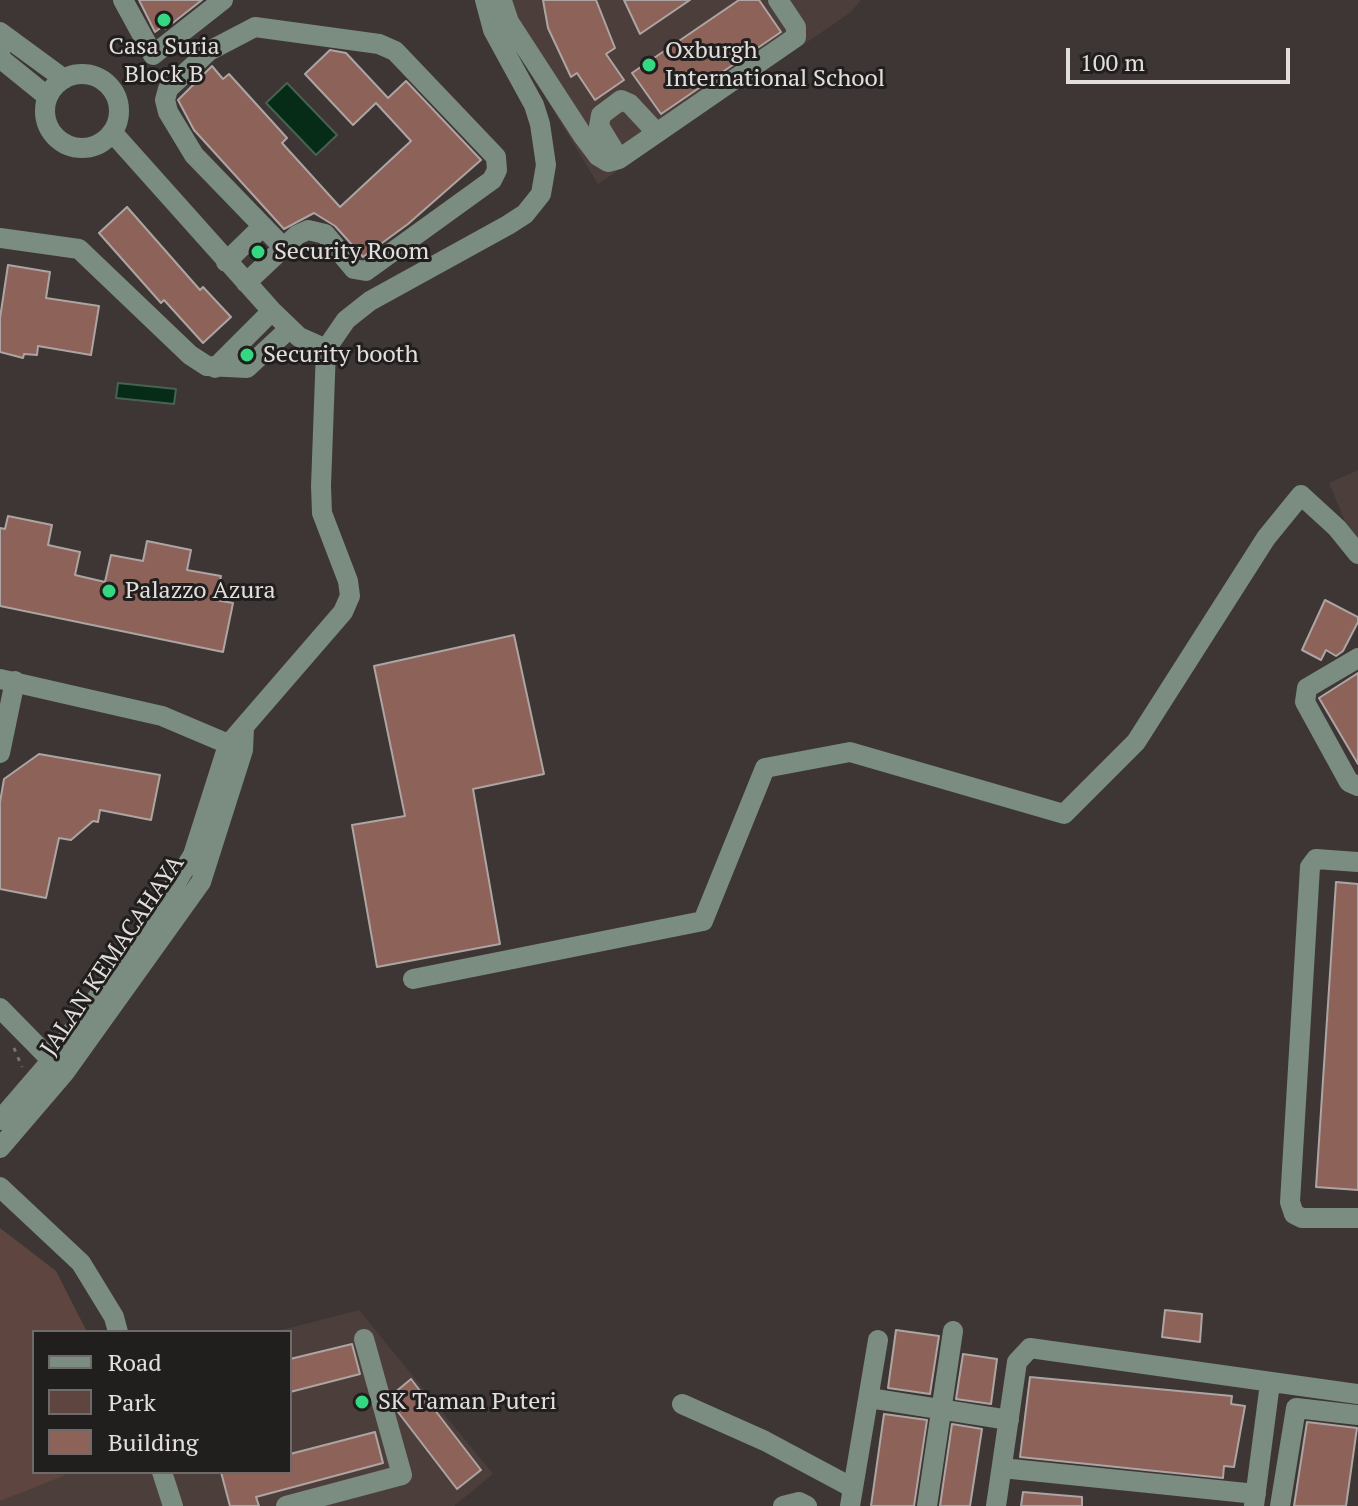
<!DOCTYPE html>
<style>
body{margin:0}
#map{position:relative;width:1358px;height:1506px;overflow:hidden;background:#3d3634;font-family:"PT Serif",serif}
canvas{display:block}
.legend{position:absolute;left:32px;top:1330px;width:260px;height:144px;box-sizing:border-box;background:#211e1e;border:2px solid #6e6b6a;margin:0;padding:10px 14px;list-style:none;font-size:24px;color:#e2dedd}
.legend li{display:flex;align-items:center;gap:16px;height:40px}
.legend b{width:40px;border:2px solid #6e6b6a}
.scale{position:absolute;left:1066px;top:48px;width:224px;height:36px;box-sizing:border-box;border:4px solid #e2dedd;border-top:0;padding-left:10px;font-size:24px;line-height:28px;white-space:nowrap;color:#e2dedd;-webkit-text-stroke:6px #211e1e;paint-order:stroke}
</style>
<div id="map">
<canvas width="1358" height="1506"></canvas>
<ul class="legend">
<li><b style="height:10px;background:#7b8c80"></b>Road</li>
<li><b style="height:22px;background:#5e453f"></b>Park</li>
<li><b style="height:22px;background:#8d6259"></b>Building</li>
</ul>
<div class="scale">100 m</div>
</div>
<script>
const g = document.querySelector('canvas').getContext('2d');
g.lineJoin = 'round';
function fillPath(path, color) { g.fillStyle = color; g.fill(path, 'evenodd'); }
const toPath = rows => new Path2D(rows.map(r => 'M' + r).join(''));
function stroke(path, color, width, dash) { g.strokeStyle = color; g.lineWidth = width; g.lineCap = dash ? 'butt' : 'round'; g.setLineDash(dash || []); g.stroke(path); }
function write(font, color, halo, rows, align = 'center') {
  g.font = font + ' "PT Serif",serif'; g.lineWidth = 6; g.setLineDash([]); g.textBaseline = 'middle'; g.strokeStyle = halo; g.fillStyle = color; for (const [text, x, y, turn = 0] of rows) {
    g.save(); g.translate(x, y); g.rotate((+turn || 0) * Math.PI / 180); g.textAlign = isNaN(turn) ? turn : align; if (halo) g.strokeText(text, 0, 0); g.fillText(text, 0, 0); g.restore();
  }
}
const built = toPath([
 [498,0,861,0,850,13,598,184,500,23],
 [1358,470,1358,552,1329,483],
 [359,1310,493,1474,454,1506,0,1506,0,1501,66,1472,290,1472,290,1332,274,1332]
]);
const green = toPath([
 [0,1228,56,1271,87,1332,34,1332,34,1472,66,1475,0,1501]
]);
const water = toPath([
 [287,83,337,135,316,155,266,103,287,83],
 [118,383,176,389,174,404,116,398,118,383]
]);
const building = toPath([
 [139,0,202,0,165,29,163,26,155,32,139,0],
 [543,0,596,0,615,48,606,54,624,80,595,100,577,73,571,77,548,28,543,0],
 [624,0,690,0,640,34,624,0],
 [739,0,759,0,781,32,661,114,632,73,739,0],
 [330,50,346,53,388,98,406,81,481,160,408,224,363,257,335,226,314,213,284,229,194,130,178,100,212,66,223,79,229,74,287,138,282,143,340,207,411,141,376,103,353,125,305,74,330,50],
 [127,207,200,290,203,287,231,317,203,343,164,300,161,303,99,233,127,207],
 [8,265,50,272,46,298,99,306,91,355,38,346,37,355,24,354,23,358,0,352,0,318,8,265],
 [8,516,52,525,48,545,80,552,75,575,105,582,111,555,143,561,147,541,191,550,187,570,221,576,216,600,233,603,223,652,0,606,0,528,5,529,8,516],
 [1325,600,1358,617,1358,622,1343,651,1336,656,1326,650,1321,660,1302,650,1325,600],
 [514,635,544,774,473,789,500,944,377,967,352,825,405,816,374,666,514,635],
 [1358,673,1358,764,1319,698,1358,673],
 [39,754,160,775,151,820,100,810,98,822,93,821,71,840,59,838,46,898,0,889,0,802,4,779,39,754],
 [1336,882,1358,884,1358,1190,1316,1187,1336,882],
 [1165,1310,1202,1314,1200,1342,1162,1337,1165,1310],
 [896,1330,939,1336,930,1394,888,1388,896,1330],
 [352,1344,360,1374,290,1392,290,1359,352,1344],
 [963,1354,997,1359,991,1404,956,1399,963,1354],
 [1030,1377,1232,1396,1231,1404,1245,1406,1234,1467,1224,1466,1223,1478,1020,1457,1030,1377],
 [411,1379,481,1470,457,1489,398,1412,393,1394,411,1379],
 [884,1414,927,1420,914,1506,871,1506,884,1414],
 [1307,1422,1357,1428,1346,1506,1294,1506,1307,1422],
 [952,1424,982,1429,970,1506,940,1506,952,1424],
 [375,1432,383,1463,256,1497,259,1506,230,1506,221,1472,290,1472,290,1454,375,1432],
 [1023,1492,1082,1497,1082,1506,1021,1506,1023,1492]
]);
const path = toPath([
 [14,1048,22,1067]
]);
const minor = toPath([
 [123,0,153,55,223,0],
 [497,0,502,1,509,22,583,136,598,156,608,162,619,159,796,37,796,27,778,0],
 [0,32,64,79],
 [0,53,1,59,48,97],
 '45 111a37 37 0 1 1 74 0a37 37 0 1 1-74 0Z',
 [112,132,272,311,299,337,326,349],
 [619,159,599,126,601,115,621,100,630,104,657,133],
 [0,238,79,249,190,355,207,366,247,368,289,329],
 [226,262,263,226],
 [246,283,297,235,308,230,325,234,354,269,366,271,492,180,497,170,496,157,395,51,379,44,255,27,209,51,168,89,165,100,168,112,194,155,283,247],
 [215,368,272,311],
 [1358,658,1307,688,1305,702,1349,782,1358,786],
 [0,679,162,716,240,749],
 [0,753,15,681],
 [1358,862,1316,859,1310,867,1290,1202,1294,1214,1302,1218,1358,1218],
 [413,979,703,921,765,768,850,752,1064,814,1136,742,1266,538,1301,495,1337,528,1358,554],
 [0,1008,59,1068],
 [0,1120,50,1062,147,930,193,855,228,745,343,612,350,596,348,581,322,513,321,486,326,349,346,320,370,301,508,225,525,214,541,194,546,165,540,124,534,105,493,30,485,0],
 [0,1148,65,1072,201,882,243,750,244,728],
 [0,1187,81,1263,114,1317,118,1332],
 [869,1398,1009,1420],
 [682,1404,765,1441,853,1488],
 [1002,1468,1256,1494],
 [162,1472,173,1506],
 [286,1506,402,1475,364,1339],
 [783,1506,799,1502,807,1506],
 [850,1506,878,1340],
 [927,1506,953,1331],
 [996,1506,1017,1362,1030,1348,1358,1394],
 [1254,1506,1270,1383],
 [1280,1506,1296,1408,1358,1415]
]);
const markers = [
 [164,20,8,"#33d881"],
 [649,65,8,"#33d881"],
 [258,252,8,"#33d881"],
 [247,355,8,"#33d881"],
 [109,591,8,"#33d881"],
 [362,1402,8,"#33d881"]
];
const poiNames = [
 ["Casa Suria",164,47,"center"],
 ["Block B",164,75,"center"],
 ["Oxburgh",665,51],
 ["International School",665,79],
 ["Security Room",274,252],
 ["Security booth",263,355],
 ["Palazzo Azura",125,591],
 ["SK Taman Puteri",378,1402]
];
const streetNames = [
 ["JALAN KEMACAHAYA",113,956,-56]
];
fillPath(built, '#4c3e3b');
fillPath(green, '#5e453f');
fillPath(water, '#062c17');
stroke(water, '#486152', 2);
fillPath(building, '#8d6259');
stroke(building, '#ada5a3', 2);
stroke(path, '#787270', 3, [4, 6]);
stroke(minor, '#7b8c80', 20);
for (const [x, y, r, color] of markers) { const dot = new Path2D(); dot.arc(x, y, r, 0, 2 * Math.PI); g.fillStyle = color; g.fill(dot); stroke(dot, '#211e1e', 3); }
write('24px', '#e2dedd', '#211e1e', poiNames, 'left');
write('24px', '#e2dedd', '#211e1e', streetNames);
</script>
